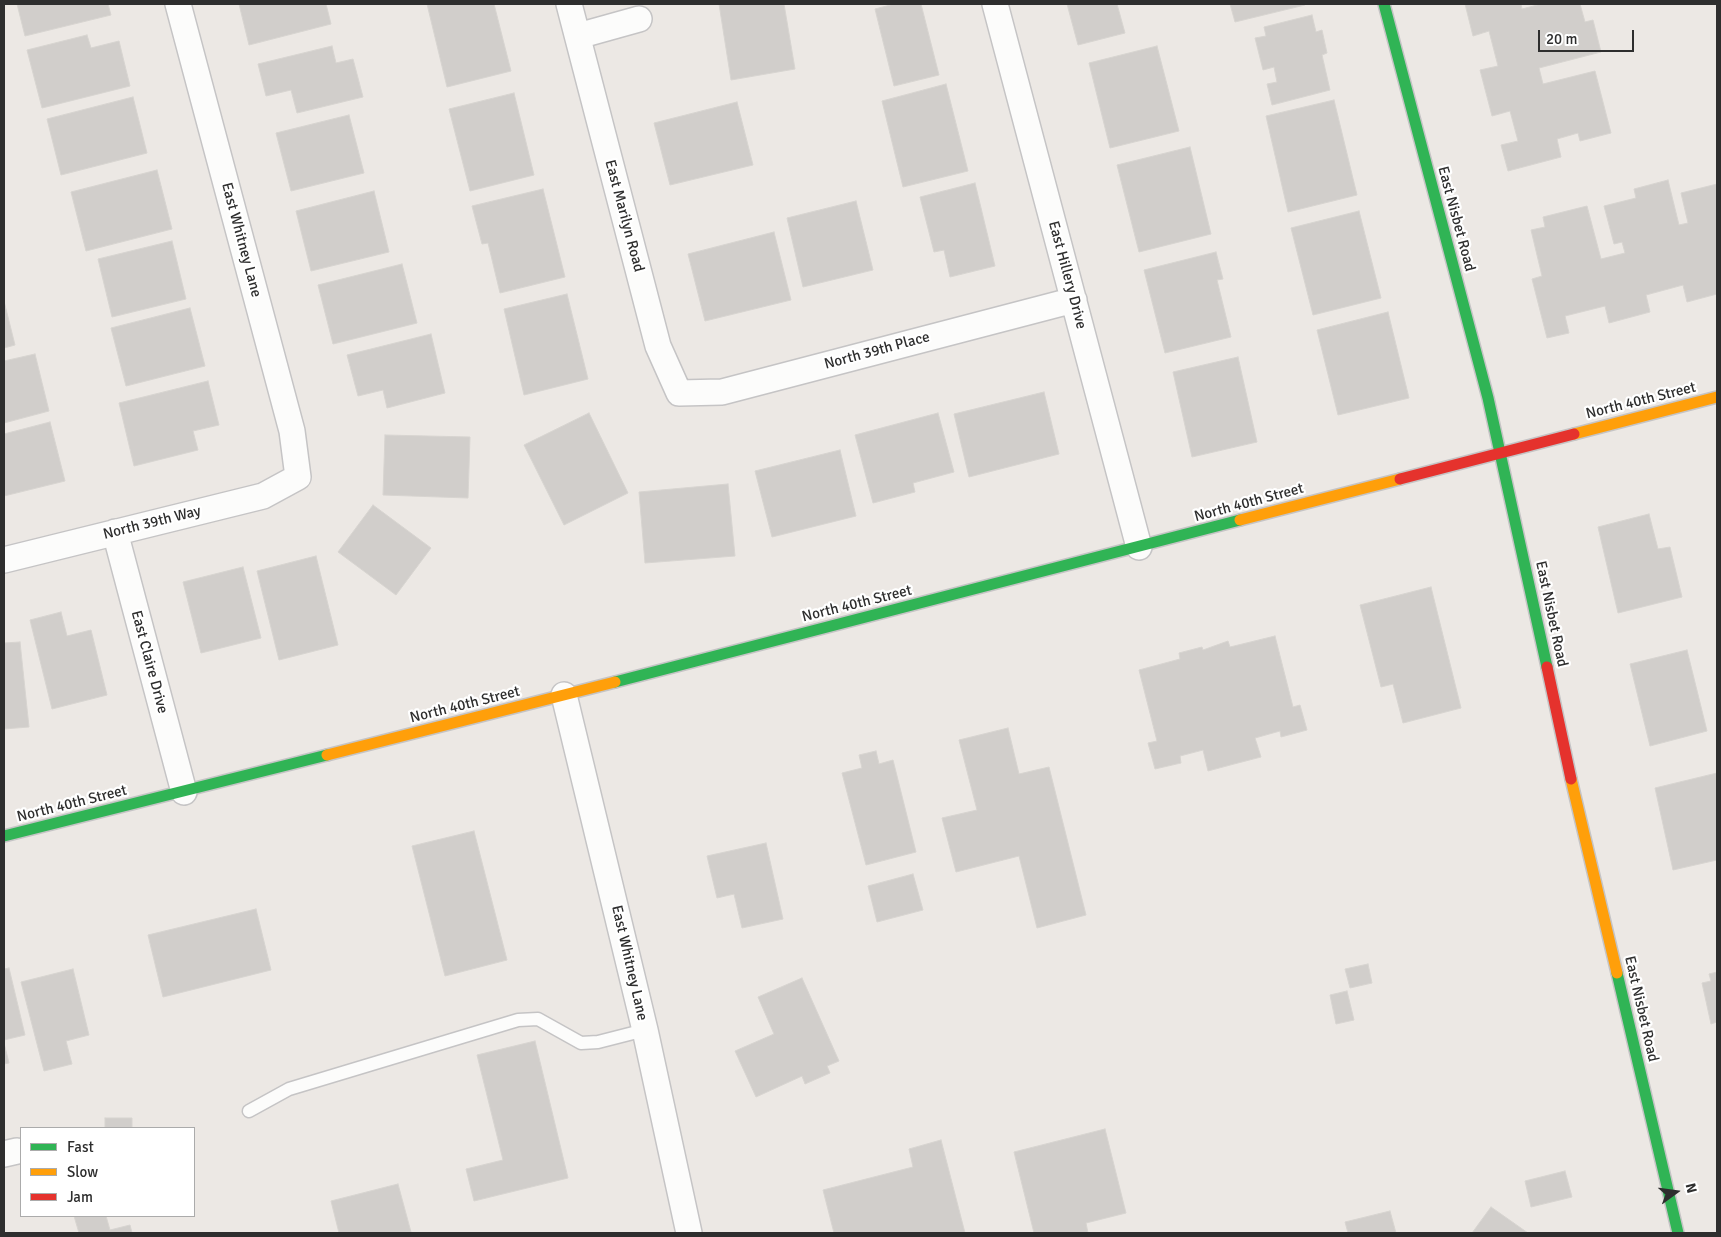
<!DOCTYPE html>
<style>
body{margin:0}
#map{position:relative;width:1721px;height:1237px;overflow:hidden;background:#ece8e4;font-family:Signika,sans-serif}
canvas{display:block}
.frame{position:absolute;inset:0;border:5px solid #2e2e2e;pointer-events:none}
.legend{position:absolute;left:20px;top:1127px;width:175px;height:90px;box-sizing:border-box;background:#fff;border:1px solid #ababab;margin:0;padding:6px 9px;list-style:none;font-size:15px;color:#2e2e2e}
.legend li{display:flex;align-items:center;gap:10px;height:25px}
.legend b{width:25px;border:1px solid #ababab}
.north{position:absolute;left:1651px;top:1167px;width:50px;height:50px;-webkit-text-stroke:4px #fff;paint-order:stroke;rotate:76deg;font-size:14px;font-weight:700;line-height:20px;text-align:center;color:#2e2e2e}
.north::after{content:'';display:block;margin:auto;width:18px;height:22px;background:#2e2e2e;clip-path:polygon(50% 0,100% 100%,50% 72%,0 100%)}
.scale{position:absolute;left:1538px;top:30px;width:96px;height:22px;box-sizing:border-box;border:2px solid #2e2e2e;border-top:0;padding-left:6px;font-size:15px;line-height:18px;white-space:nowrap;color:#2e2e2e;-webkit-text-stroke:4px #fff;paint-order:stroke}
</style>
<div id="map">
<canvas width="1721" height="1237"></canvas>
<div class="frame"></div>
<ul class="legend">
<li><b style="height:6px;background:#30b455"></b>Fast</li>
<li><b style="height:6px;background:#ff9f0a"></b>Slow</li>
<li><b style="height:6px;background:#e5322d"></b>Jam</li>
</ul>
<div class="north">N</div>
<div class="scale">20 m</div>
</div>
<script>
const g = document.querySelector('canvas').getContext('2d');
g.lineJoin = 'round';
function fillPath(path, color) { g.fillStyle = color; g.fill(path, 'evenodd'); }
const toPath = rows => new Path2D(rows.map(r => 'M' + r).join(''));
function stroke(path, color, width, dash) { g.strokeStyle = color; g.lineWidth = width; g.lineCap = dash ? 'butt' : 'round'; g.setLineDash(dash || []); g.stroke(path); }
function write(font, color, halo, rows, align = 'center') {
  g.font = font + ' Signika,sans-serif'; g.lineWidth = 4.5; g.setLineDash([]); g.textBaseline = 'middle'; g.strokeStyle = halo; g.fillStyle = color; for (const [text, x, y, turn = 0] of rows) {
    g.save(); g.translate(x, y); g.rotate((+turn || 0) * Math.PI / 180); g.textAlign = isNaN(turn) ? turn : align; if (halo) g.strokeText(text, 0, 0); g.fillText(text, 0, 0); g.restore();
  }
}
const building = toPath([
 [17,4,108,4,111,15,25,36,17,4],
 [239,4,326,4,331,24,249,45,239,4],
 [427,4,494,4,511,71,447,87,427,4],
 [719,4,784,4,795,69,731,80,719,4],
 [894,4,921,4,939,75,894,86,875,9,894,4],
 [1067,4,1117,4,1125,33,1078,45,1067,4],
 [1230,4,1305,4,1305,5,1235,22,1230,4],
 [1465,4,1521,4,1522,9,1541,4,1580,4,1585,22,1593,20,1601,52,1539,68,1543,84,1595,71,1611,133,1580,141,1578,133,1557,139,1561,157,1508,171,1501,145,1518,141,1510,111,1492,116,1480,70,1498,66,1489,31,1473,36,1465,4],
 [1312,15,1316,32,1322,30,1327,53,1322,55,1330,90,1272,105,1267,84,1277,82,1274,67,1263,70,1255,38,1266,36,1264,27,1312,15],
 [87,35,91,48,119,41,130,86,42,108,27,50,87,35],
 [332,46,336,63,353,59,363,97,297,113,291,90,266,96,258,64,332,46],
 [1157,46,1179,131,1110,148,1089,63,1157,46],
 [946,84,968,171,903,187,882,101,946,84],
 [514,93,534,175,470,191,449,109,514,93],
 [133,97,147,153,61,175,47,119,133,97],
 [1334,100,1357,195,1288,212,1266,116,1334,100],
 [737,102,753,165,670,185,654,123,737,102],
 [349,115,364,173,291,191,276,133,349,115],
 [1190,147,1211,234,1139,252,1117,165,1190,147],
 [157,170,172,229,86,251,71,192,157,170],
 [1668,180,1679,225,1688,223,1681,193,1717,184,1717,294,1687,302,1683,285,1646,295,1650,312,1609,323,1605,306,1565,316,1569,333,1547,338,1532,279,1542,276,1531,230,1545,227,1543,217,1587,206,1601,259,1625,253,1622,242,1614,244,1604,206,1636,198,1634,189,1668,180],
 [975,183,995,266,950,277,944,250,934,252,920,197,975,183],
 [543,189,565,277,500,293,488,243,482,244,472,206,543,189],
 [374,191,389,252,311,271,296,211,374,191],
 [856,201,873,270,803,287,787,218,856,201],
 [1359,211,1381,298,1313,315,1291,228,1359,211],
 [774,232,791,300,705,321,688,254,774,232],
 [172,241,186,299,112,317,98,259,172,241],
 [1216,252,1223,279,1217,280,1231,337,1165,353,1144,270,1216,252],
 [402,264,417,323,333,344,318,285,402,264],
 [567,294,588,379,524,395,504,309,567,294],
 [4,301,15,345,4,348,4,301],
 [190,308,205,366,126,386,111,328,190,308],
 [1388,312,1409,398,1338,415,1317,330,1388,312],
 [431,334,445,393,387,408,383,390,358,396,347,355,431,334],
 [35,354,49,411,4,423,4,361,35,354],
 [1238,357,1257,442,1192,457,1173,372,1238,357],
 [208,381,219,425,193,431,198,450,134,466,119,403,208,381],
 [1044,392,1059,454,969,477,954,414,1044,392],
 [589,413,628,493,564,525,524,445,589,413],
 [938,413,954,472,913,483,915,492,873,503,855,435,938,413],
 [50,422,65,481,4,496,4,434,50,422],
 [385,435,470,437,468,498,383,495,385,435],
 [840,450,856,516,772,537,755,471,840,450],
 [728,484,735,556,645,563,639,492,728,484],
 [373,505,431,548,396,595,338,552,373,505],
 [1649,514,1658,549,1670,547,1682,597,1618,613,1598,527,1649,514],
 [316,556,338,645,279,660,257,571,316,556],
 [243,567,261,638,201,653,183,582,243,567],
 [1431,587,1461,708,1403,723,1393,684,1381,687,1360,605,1431,587],
 [61,612,67,636,91,630,107,695,52,709,30,620,61,612],
 [1275,636,1293,707,1300,705,1307,730,1281,737,1280,731,1255,738,1261,757,1234,764,1208,771,1203,750,1180,756,1181,763,1155,769,1148,743,1157,741,1139,670,1180,659,1179,653,1202,647,1203,650,1228,641,1230,647,1275,636],
 [20,642,29,727,4,729,4,643,20,642],
 [1687,650,1707,731,1650,746,1630,664,1687,650],
 [1008,728,1019,774,1049,767,1086,915,1037,928,1019,856,956,872,942,818,977,810,959,740,1008,728],
 [876,751,879,764,893,760,916,852,866,865,842,773,862,768,859,755,876,751],
 [1717,773,1717,860,1673,870,1655,788,1717,773],
 [474,831,507,960,445,976,412,846,474,831],
 [766,843,783,919,742,928,734,894,717,898,707,856,766,843],
 [913,874,923,910,877,922,868,886,913,874],
 [256,909,271,970,163,997,148,935,256,909],
 [1368,964,1372,983,1350,988,1345,969,1368,964],
 [9,968,25,1035,4,1040,4,969,9,968],
 [73,969,89,1035,66,1041,72,1064,44,1071,21,982,73,969],
 [1717,972,1717,1022,1711,1024,1702,983,1711,981,1709,974,1717,972],
 [802,978,839,1061,827,1066,830,1073,805,1084,802,1076,756,1097,735,1051,774,1034,758,997,802,978],
 [1347,991,1354,1020,1336,1024,1330,995,1347,991],
 [535,1041,568,1178,474,1201,466,1169,503,1160,477,1055,535,1041],
 [4,1043,9,1063,4,1064,4,1043],
 [105,1118,132,1118,132,1128,105,1128,105,1118],
 [1105,1129,1126,1213,1086,1223,1088,1233,1034,1233,1014,1152,1105,1129],
 [941,1140,965,1233,834,1233,823,1190,913,1167,909,1149,941,1140],
 [1565,1171,1572,1197,1531,1207,1525,1181,1565,1171],
 [398,1184,411,1232,339,1233,331,1201,398,1184],
 [1491,1207,1528,1233,1472,1233,1491,1207],
 [1390,1211,1396,1233,1348,1233,1345,1222,1390,1211],
 [74,1216,106,1216,110,1230,130,1225,132,1233,79,1233,74,1216]
]);
const lane = toPath([
 [249,1111,289,1089,518,1020,538,1019,581,1043,598,1042,645,1030]
]);
const street = toPath([
 [569,4,658,346,679,393,722,392,1074,300],
 [995,4,1139,547],
 [578,36,639,19],
 [115,532,184,792],
 [4,560,263,496,298,477,292,431,178,4],
 [564,695,645,1030,689,1233],
 [4,1154,17,1151]
]);
const fast = toPath([
 [1384,4,1488,398,1547,667],
 [615,682,1240,520],
 [4,836,327,755],
 [1617,973,1678,1233]
]);
const slow = toPath([
 [1574,434,1717,397],
 [1240,520,1400,479],
 [327,755,615,682],
 [1571,779,1617,973]
]);
const jam = toPath([
 [1400,479,1574,434],
 [1547,667,1571,779]
]);
const streetNames = [
 ["East Marilyn Road",624,216,75],
 ["East Nisbet Road",1456,219,75],
 ["East Whitney Lane",241,240,75],
 ["East Hillery Drive",1067,275,75],
 ["North 39th Place",877,351,-15],
 ["North 40th Street",1641,401,-14],
 ["North 40th Street",1249,503,-15],
 ["North 39th Way",152,523,-14],
 ["North 40th Street",857,604,-14],
 ["East Nisbet Road",1551,614,78],
 ["East Claire Drive",149,662,75],
 ["North 40th Street",465,705,-14],
 ["North 40th Street",72,804,-14],
 ["East Whitney Lane",629,963,77],
 ["East Nisbet Road",1641,1009,77]
];
fillPath(building, '#d1cecb');
stroke(building, '#d7d4d0', 1);
stroke(lane, '#c5c4c5', 15);
stroke(street, '#c5c4c5', 28);
stroke(fast, '#c5c4c5', 14);
stroke(slow, '#c5c4c5', 14);
stroke(jam, '#c5c4c5', 14);
stroke(lane, '#fcfcfb', 12);
stroke(street, '#fcfcfb', 25);
stroke(fast, '#30b455', 11);
stroke(slow, '#ff9f0a', 11);
stroke(jam, '#e5322d', 11);
write('15px', '#2e2e2e', '#fff', streetNames);
</script>
